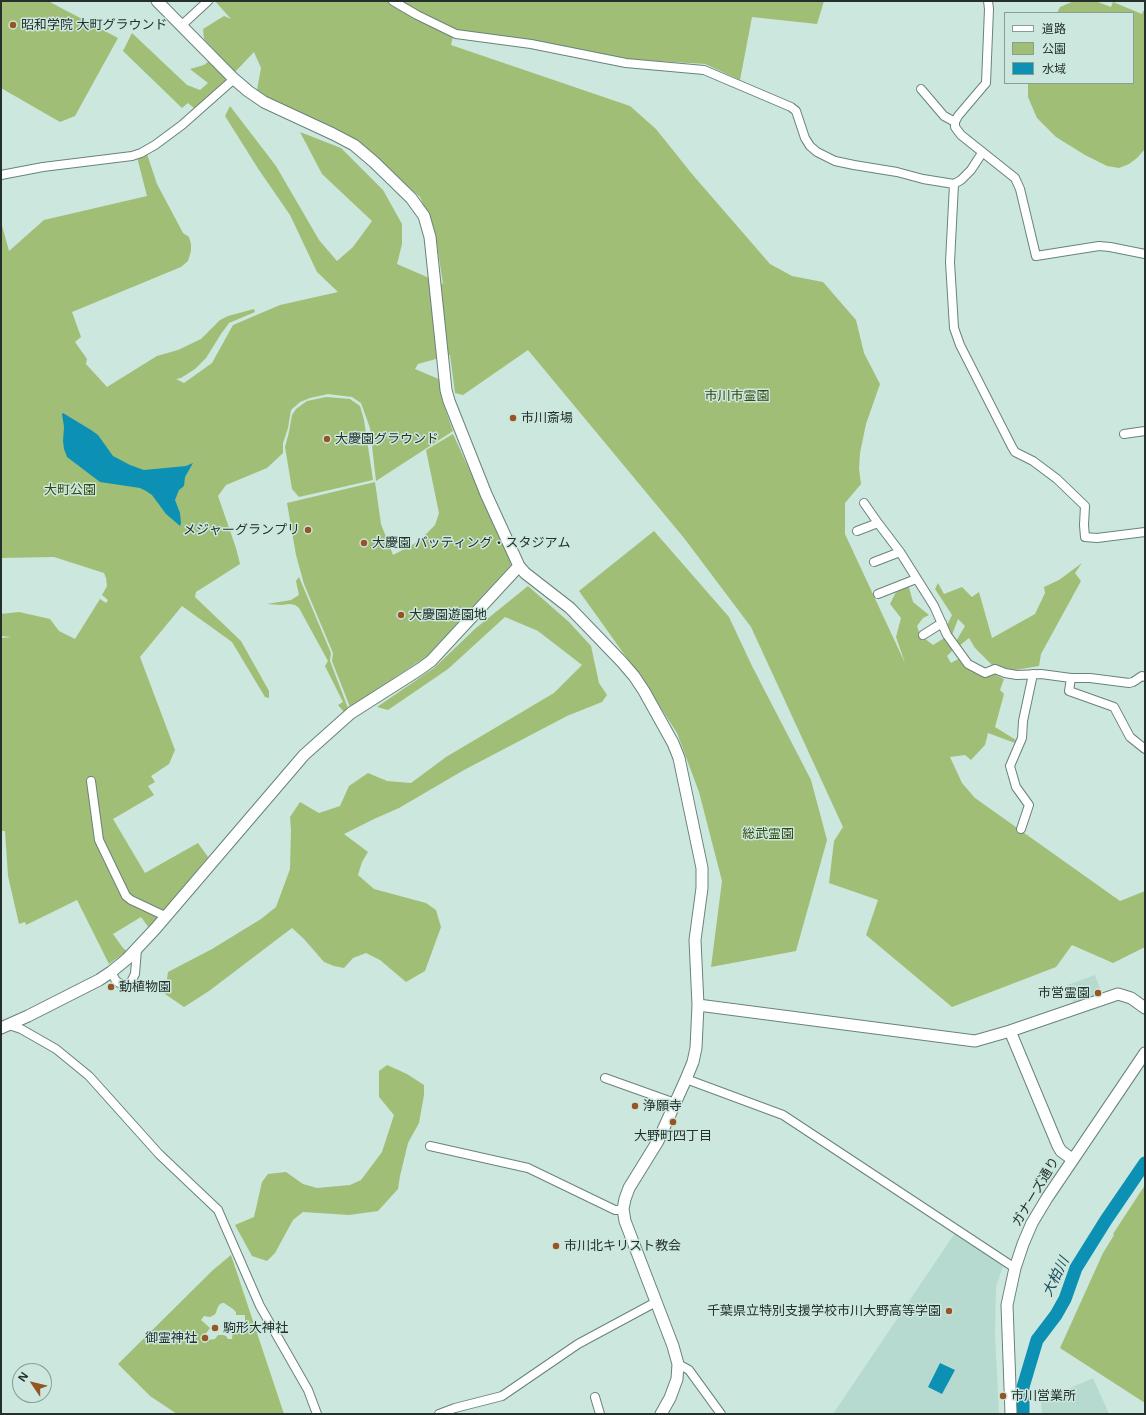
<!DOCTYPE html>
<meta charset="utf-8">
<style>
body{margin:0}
#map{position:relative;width:1146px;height:1415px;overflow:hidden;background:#cbe7de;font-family:"Noto Sans","Noto Sans JP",sans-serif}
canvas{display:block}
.frame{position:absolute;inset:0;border:2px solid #25302d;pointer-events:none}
.legend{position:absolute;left:1004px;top:12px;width:130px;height:72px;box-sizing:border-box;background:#cbe7de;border:1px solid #899e97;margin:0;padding:5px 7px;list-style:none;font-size:12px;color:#25302d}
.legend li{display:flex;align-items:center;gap:8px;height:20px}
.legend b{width:20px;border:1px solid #899e97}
.north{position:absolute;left:12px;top:1363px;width:40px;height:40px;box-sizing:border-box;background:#cbe7de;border:1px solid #899e97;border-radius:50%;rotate:305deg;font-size:11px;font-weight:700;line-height:16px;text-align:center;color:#25302d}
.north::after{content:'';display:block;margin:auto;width:14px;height:18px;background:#975524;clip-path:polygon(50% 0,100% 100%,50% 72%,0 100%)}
</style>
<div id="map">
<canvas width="1146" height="1415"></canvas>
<div class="frame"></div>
<ul class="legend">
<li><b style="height:5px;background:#fff"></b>道路</li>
<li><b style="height:11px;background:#a1be77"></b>公園</li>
<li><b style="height:11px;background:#0c91b5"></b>水域</li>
</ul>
<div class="north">N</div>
</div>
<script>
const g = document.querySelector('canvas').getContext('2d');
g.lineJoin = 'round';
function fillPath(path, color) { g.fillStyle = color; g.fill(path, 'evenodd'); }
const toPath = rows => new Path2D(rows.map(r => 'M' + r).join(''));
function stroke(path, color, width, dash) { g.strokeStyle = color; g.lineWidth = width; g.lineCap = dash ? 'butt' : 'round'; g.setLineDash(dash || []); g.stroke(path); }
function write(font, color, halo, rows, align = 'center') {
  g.font = font + ' "Noto Sans","Noto Sans JP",sans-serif'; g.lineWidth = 3; g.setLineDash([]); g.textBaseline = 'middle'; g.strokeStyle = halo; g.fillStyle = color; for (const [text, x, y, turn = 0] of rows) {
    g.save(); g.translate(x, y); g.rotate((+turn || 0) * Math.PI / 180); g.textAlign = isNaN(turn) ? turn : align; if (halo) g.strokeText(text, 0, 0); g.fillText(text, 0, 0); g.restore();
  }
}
const built = toPath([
 [1095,975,1102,994,1074,1004,1067,985],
 [955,1233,1003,1266,996,1287,995,1335,999,1414,833,1414],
 [1093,1378,1109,1414,1042,1414,1041,1401]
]);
const green = toPath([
 [1,1,48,1,118,38,75,116,60,122,1,88],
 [215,1,389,1,404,11,453,36,451,45,630,106,656,129,692,174,770,264,792,276,823,282,856,320,864,353,880,384,866,424,860,453,859,469,861,484,845,503,845,534,905,663,896,637,901,618,890,604,898,588,908,584,913,602,929,615,923,618,917,626,920,635,933,645,946,637,954,649,947,656,951,663,960,658,964,665,986,678,990,672,1004,679,1000,690,1004,694,995,727,1016,740,1015,743,988,733,985,745,971,760,965,755,950,757,962,783,975,798,1120,901,1145,891,1145,947,1113,963,1072,945,1056,967,952,1007,866,935,878,900,829,883,834,841,843,827,751,627,684,538,528,350,463,395,455,393,450,355,418,364,415,369,441,380,441,391,443,403,453,431,376,481,370,428,361,403,352,397,328,394,310,398,300,402,291,410,288,428,283,443,283,453,267,468,226,485,218,496,236,548,240,564,196,592,195,597,241,641,269,691,269,698,265,697,232,642,182,606,140,657,175,750,169,764,151,776,155,782,148,786,154,795,113,819,145,873,198,843,208,857,149,928,141,917,113,934,123,948,127,951,109,964,77,900,26,925,25,922,19,924,8,876,5,831,1,831,1,638,11,637,1,636,1,614,19,612,50,619,59,631,75,639,100,599,106,603,108,600,102,595,107,586,106,578,104,573,54,557,1,558,1,222,9,251,44,220,147,196,137,157,147,154,157,184,183,233,189,237,191,244,191,251,188,261,181,267,72,312,81,337,75,342,87,359,86,364,107,387,157,356,178,350,201,339,220,320,228,316,254,309,255,312,229,323,221,334,206,358,195,369,181,378,176,379,184,383,212,363,233,325,280,305,338,292,317,272,290,215,259,170,225,116,230,106,276,166,319,240,337,261,353,247,372,221,322,174,300,132,341,148,383,190,402,224,402,244,397,264,443,284,435,232,420,197,359,143,276,103,257,90,261,68,254,52,235,72,204,39,203,29,224,16,231,19],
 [399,1,824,1,817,24,752,17,740,80,705,64,625,59,457,32,426,17],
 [1074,1,1095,1,1111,7,1113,2,1142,14,1143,11,1145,11,1145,149,1137,158,1129,164,1119,168,1107,166,1085,155,1056,137,1037,118,1028,97,1028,83,1133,83,1133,13,1057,13,1060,7],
 [132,33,187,85,200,90,208,83,190,69,204,65,210,60,226,76,225,81,195,109,188,103,182,108,123,51],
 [326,397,350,399,360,406,364,420,373,480,299,497,292,489,285,447,289,432,292,415,296,409,307,401],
 [453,434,510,558,511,565,427,656,350,707,332,661,333,653,304,584,296,555,287,503,375,482,381,524,393,555,414,544,424,536,435,525,439,513,426,450],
 [654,531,729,617,752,666,811,780,827,840,796,951,711,967,722,881,699,792,677,733,644,682,579,591],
 [1082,563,1075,573,1081,581,1041,654,1039,666,1015,670,993,666,975,648,969,638,958,647,955,643,965,626,958,619,952,635,946,627,952,615,935,589,938,583,944,594,962,587,972,597,979,592,992,638,1035,614,1045,593,1044,587,1059,580],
 [299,577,331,653,330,661,348,708,344,712,338,705,343,702,325,666,328,661,299,608,295,605,290,604,281,605,267,604,291,600,299,595,296,581],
 [528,586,569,622,591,646,599,683,607,695,602,702,567,716,464,770,399,808,374,819,344,834,368,852,362,862,358,875,374,889,426,903,436,910,441,927,425,971,406,982,380,960,366,953,353,958,344,968,334,966,324,962,304,939,292,928,209,991,184,1007,165,994,168,972,212,949,261,919,276,907,290,869,291,830,290,817,300,802,319,813,340,806,349,786,368,773,387,781,411,783,446,757,554,693,582,665,538,631,505,617,448,669,388,710,377,707,434,668,476,628],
 [387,1065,407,1074,424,1085,424,1095,419,1123,408,1143,400,1176,398,1189,378,1211,349,1215,303,1212,293,1220,275,1253,267,1261,252,1256,235,1225,254,1217,262,1182,268,1174,286,1172,303,1184,317,1188,350,1185,361,1180,382,1152,394,1115,379,1097,379,1071],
 [1145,1185,1145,1403,1060,1348,1103,1253,1114,1235,1113,1234],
 [231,1255,284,1414,177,1414,150,1396,118,1364,213,1270],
 [222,1303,224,1303,233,1309,236,1312,236,1315,245,1315,245,1321,237,1324,233,1329,232,1339,228,1339,226,1336,223,1335,218,1335,215,1339,208,1340,204,1343,201,1340,210,1328,201,1320,204,1316,210,1317,214,1315,216,1313,217,1309,219,1305]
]);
const water = toPath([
 [63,413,91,430,98,435,113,456,130,465,144,470,186,466,193,463,185,477,184,486,179,490,175,500,180,513,181,523,180,526,166,514,152,495,146,491,140,488,100,482,67,457,64,449,63,441,64,427,62,414],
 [940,1363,955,1370,942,1394,928,1387]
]);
const river = toPath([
 [1023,1414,1023,1387,1037,1340,1056,1315,1065,1299,1076,1268,1106,1220,1145,1163]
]);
const street = toPath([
 [393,1,417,15,456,34,531,44,626,63,704,70,791,107,796,111,805,138,810,146,817,152,835,161,854,165,897,172,923,179,954,184,961,180,971,170,982,153],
 [988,1,989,9,986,83,958,116,955,122,955,127,961,135,1015,178,1020,189,1036,256,1099,246,1110,247,1145,254],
 [182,25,208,1],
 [921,89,944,116,955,122],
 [1,175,43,167,132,156,141,153,155,145,182,125,234,79],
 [954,184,950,262,954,328,960,345,1012,447,1015,452,1033,461,1057,479,1085,506,1084,525,1085,537,1097,538,1145,532],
 [1124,434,1145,431],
 [864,503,878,523],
 [857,531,878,523,900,552,934,606,947,635,968,664,985,673,995,669,1005,673,1017,675,1041,674,1071,678,1069,691,1114,707,1130,737,1145,749],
 [874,562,900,552],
 [878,594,916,579],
 [923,635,942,623],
 [1071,678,1090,678,1129,683,1133,682,1142,676,1145,677],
 [91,781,99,840,126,896,131,900,165,916],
 [1021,829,1029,805,1016,787,1010,766,1022,738,1023,721,1033,674],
 [111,972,116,981,121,984,124,986,131,982,135,974,137,949],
 [9,1025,21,1029,56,1049,89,1076,159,1154,218,1210,260,1306,308,1390,317,1414],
 [605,1078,675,1103],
 [686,1079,783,1115,1015,1268],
 [430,1146,528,1168,615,1210,623,1210],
 [678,1364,689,1370,721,1414],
 [595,1397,600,1414],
 [439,1414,455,1408,502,1396,578,1344,656,1302]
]);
const secondary = toPath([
 [157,1,234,79,248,91,264,102,333,134,354,145,374,162,411,198,424,216,430,237,446,390,449,401,486,494,519,566,525,573,570,608,622,662,634,676,644,691,673,743,679,758,702,868,702,888,695,940,698,1005,696,1048,693,1062,686,1079,658,1141,629,1188,625,1199,623,1209,625,1221,673,1346,678,1364,677,1379,670,1398,661,1414],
 [698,1005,975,1041,1010,1031,1118,994,1131,998,1145,1008],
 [1,1028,28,1016,99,980,111,972,127,959,156,928,304,755,351,713,420,669,431,661,519,566],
 [1010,1031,1058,1146,1061,1151,1072,1159],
 [1011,1414,1007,1305,1015,1268,1023,1244,1032,1223,1047,1198,1145,1053]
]);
const markers = [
 [13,25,4,"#975524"],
 [513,418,4,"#975524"],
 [327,439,4,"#975524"],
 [308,530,4,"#975524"],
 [364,543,4,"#975524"],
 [401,615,4,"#975524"],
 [111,987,4,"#975524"],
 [1098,993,4,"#975524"],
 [635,1106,4,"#975524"],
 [673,1122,4,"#975524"],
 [556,1246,4,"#975524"],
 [949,1311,4,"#975524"],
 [215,1328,4,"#975524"],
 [205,1338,4,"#975524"],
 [1003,1396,4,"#975524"]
];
const poiNames = [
 ["昭和学院 大町グラウンド",21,25],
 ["市川斎場",521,418],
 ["大慶園グラウンド",335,439],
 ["メジャーグランプリ",300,530,"right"],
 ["大慶園 バッティング・スタジアム",372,543],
 ["大慶園遊園地",409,615],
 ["動植物園",119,987],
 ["市営霊園",1090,993,"right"],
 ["浄願寺",643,1106],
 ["大野町四丁目",673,1136,"center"],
 ["市川北キリスト教会",564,1246],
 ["千葉県立特別支援学校市川大野高等学園",941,1311,"right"],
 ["駒形大神社",223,1328],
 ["御霊神社",197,1338,"right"],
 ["市川営業所",1011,1396]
];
const parkNames = [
 ["市川市霊園",737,396],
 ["大町公園",70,490],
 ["総武霊園",768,834]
];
const streetNames = [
 ["ガナーズ通り",1036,1192,-59]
];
const waterNames = [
 ["大柏川",1056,1277,-64]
];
fillPath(built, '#b6dacf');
fillPath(green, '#a1be77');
fillPath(water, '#0c91b5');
stroke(river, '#0c91b5', 13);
stroke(street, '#69837b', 10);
stroke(secondary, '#69837b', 13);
stroke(street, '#fff', 8);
stroke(secondary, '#fff', 11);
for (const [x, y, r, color] of markers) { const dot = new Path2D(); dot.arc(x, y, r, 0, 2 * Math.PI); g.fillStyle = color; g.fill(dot); stroke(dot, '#cbe7de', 1.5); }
write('13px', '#25302d', '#cbe7de', poiNames, 'left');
write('13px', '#34480d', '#cbe7de', parkNames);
write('13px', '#25302d', '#cbe7de', streetNames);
write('italic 14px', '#1f4d5d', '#cbe7de', waterNames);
</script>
